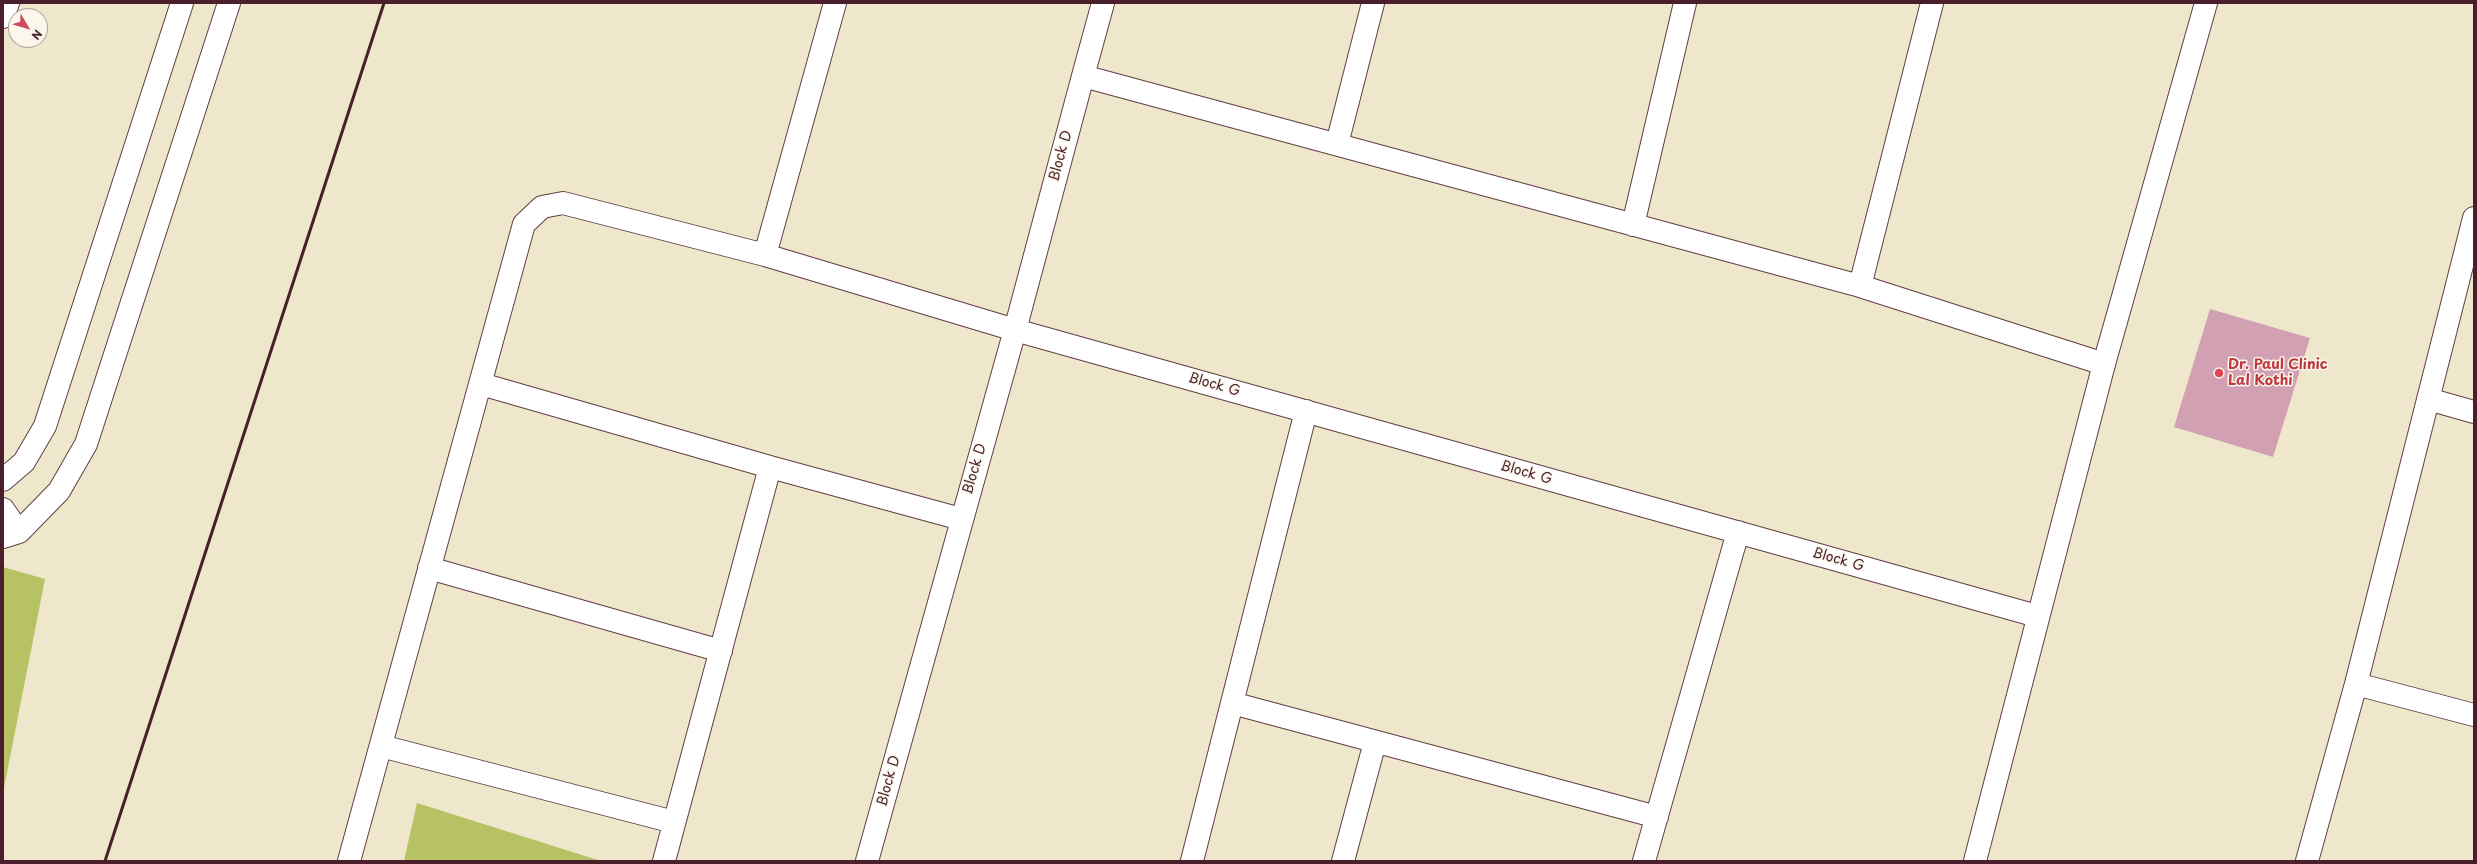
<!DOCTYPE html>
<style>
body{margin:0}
#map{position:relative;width:2477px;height:864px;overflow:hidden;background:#eee7cb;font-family:"Playpen Sans",sans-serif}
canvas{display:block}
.frame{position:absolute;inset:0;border:4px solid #4a1f2b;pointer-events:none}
.north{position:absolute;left:8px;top:8px;width:40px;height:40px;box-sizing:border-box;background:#fbf7ec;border:1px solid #b4a19f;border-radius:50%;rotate:128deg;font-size:11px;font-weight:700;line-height:16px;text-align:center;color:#4a1f2b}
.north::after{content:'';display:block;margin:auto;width:14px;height:18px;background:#d1495b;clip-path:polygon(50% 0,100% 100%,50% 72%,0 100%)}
</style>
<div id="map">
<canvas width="2477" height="864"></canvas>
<div class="frame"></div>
<div class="north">N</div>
</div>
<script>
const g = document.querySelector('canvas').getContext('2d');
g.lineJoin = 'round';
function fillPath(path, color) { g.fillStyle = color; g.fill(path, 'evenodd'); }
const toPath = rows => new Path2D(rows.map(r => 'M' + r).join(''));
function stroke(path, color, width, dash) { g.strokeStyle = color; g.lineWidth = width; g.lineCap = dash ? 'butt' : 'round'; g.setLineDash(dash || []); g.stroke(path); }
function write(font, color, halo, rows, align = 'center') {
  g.font = font + ' "Playpen Sans",sans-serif'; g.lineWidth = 3; g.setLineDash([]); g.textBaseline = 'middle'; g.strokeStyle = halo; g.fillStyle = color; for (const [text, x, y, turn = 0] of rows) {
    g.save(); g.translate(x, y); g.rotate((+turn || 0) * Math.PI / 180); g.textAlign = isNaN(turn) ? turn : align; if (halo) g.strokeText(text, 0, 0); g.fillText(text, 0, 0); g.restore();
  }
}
const green = toPath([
 [3,567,45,579,3,793],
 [417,803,601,861,404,861]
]);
const building = toPath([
 [2210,309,2310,338,2273,457,2174,427]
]);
const minor = toPath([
 [1103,3,1083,76,1860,286],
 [1932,3,1860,286,2104,364],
 [3,17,8,3],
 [1337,144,1373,3],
 [1633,225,1685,3],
 [765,255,835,3],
 [481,384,770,467],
 [2428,399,2474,412],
 [3,480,24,462,45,426,182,3],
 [3,509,19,532],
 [3,537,19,532,59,491,86,444,229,3],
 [429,568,721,651],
 [2356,684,2474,715],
 [1232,703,1657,817],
 [381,746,674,822],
 [349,861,524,224,542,207,563,203,765,255,1015,330,2037,616],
 [664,861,770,467,961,519],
 [867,861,1015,330,1083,76],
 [1192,861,1306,411],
 [1343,861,1375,742],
 [1644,861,1738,532],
 [2307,861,2356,684,2474,218]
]);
const tertiary = toPath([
 [1975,861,2104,364,2206,3]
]);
const rail = toPath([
 [105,861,384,3]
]);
const markers = [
 [2219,373,5,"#e0444e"]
];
const streetNames = [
 ["Block D",1061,156,-75],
 ["Block G",1214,385,16],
 ["Block D",975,469,-74],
 ["Block G",1526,473,16],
 ["Block G",1838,560,16],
 ["Block D",889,781,-75]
];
const healthNames = [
 ["Dr. Paul Clinic",2228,365],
 ["Lal Kothi",2228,381]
];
fillPath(green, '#b7c264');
fillPath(building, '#d1a1b3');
stroke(minor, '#633d43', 24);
stroke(tertiary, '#633d43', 24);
stroke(minor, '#fff', 22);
stroke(tertiary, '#fff', 22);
stroke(rail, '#4a1f2b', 3);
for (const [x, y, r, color] of markers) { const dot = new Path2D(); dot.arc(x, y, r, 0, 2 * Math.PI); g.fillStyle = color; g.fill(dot); stroke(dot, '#fbf7ec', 1.5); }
write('14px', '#4a1f2b', '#fbf7ec', streetNames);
write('bold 14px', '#be3a42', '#fbf7ec', healthNames, 'left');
</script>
